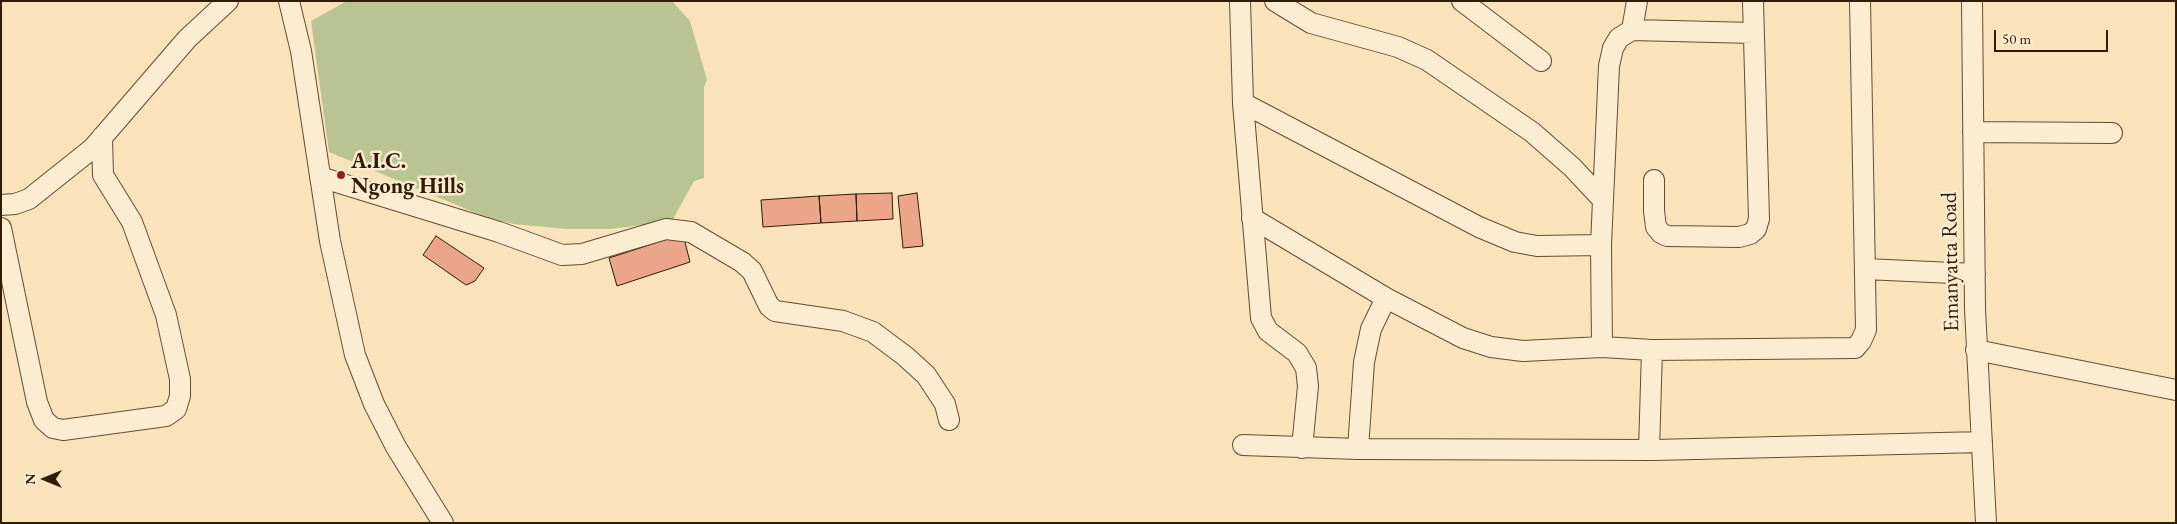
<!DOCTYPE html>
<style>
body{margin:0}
#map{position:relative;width:2177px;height:524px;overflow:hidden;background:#fae2ba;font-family:"EB Garamond",serif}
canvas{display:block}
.frame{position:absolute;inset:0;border:2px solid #2f1b06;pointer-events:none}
.north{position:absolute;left:20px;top:454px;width:50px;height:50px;-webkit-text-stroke:4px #fcecd2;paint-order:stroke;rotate:270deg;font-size:14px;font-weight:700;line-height:20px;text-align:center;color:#2f1b06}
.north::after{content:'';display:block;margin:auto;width:18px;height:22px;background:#2f1b06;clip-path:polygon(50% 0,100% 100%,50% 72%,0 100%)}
.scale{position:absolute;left:1994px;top:30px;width:114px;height:22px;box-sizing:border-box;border:2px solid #2f1b06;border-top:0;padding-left:6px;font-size:15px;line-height:18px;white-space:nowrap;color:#2f1b06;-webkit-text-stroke:4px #fcecd2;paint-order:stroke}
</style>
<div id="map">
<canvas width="2177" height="524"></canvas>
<div class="frame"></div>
<div class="north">N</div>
<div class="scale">50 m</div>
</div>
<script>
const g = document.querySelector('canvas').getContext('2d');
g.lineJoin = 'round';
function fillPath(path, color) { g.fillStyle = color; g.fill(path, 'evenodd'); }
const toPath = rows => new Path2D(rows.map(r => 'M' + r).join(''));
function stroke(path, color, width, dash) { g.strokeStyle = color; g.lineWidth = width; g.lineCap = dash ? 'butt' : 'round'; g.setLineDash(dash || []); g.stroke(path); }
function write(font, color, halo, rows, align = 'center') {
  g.font = font + ' "EB Garamond",serif'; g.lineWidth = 5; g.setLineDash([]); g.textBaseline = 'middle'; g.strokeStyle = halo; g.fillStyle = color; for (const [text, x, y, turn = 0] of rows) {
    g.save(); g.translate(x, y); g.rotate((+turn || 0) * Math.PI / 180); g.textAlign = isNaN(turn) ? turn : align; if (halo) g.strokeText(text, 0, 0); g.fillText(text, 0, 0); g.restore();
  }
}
const green = toPath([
 [347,1,672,1,690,21,707,80,704,87,704,178,694,181,672,221,611,229,567,229,514,224,488,218,329,152,311,21]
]);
const building = toPath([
 [892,193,893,219,857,221,856,194,892,193],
 [917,193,923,246,903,248,898,196,917,193],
 [856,194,857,221,821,223,819,196,856,194],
 [819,196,821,223,763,227,761,200,819,196],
 [683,234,690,262,617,286,609,258,683,234],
 [436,236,484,268,475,281,466,285,423,255,436,236]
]);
const minor = toPath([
 [289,1,301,51,330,241,355,355,374,404,396,447,443,523],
 [1240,1,1243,103,1261,318,1268,331,1297,353,1306,368,1308,386,1302,448],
 [1275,1,1311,23,1398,47,1427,60,1532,132,1572,167,1602,199],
 [1462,1,1541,61],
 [1972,1,1975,309,1986,523],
 [1632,30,1753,33],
 [1243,103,1479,227,1515,242,1537,246,1601,245],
 [1973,132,2112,133],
 [320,177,499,232,562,255,582,254,666,229,691,232,742,262,752,271,769,306,775,311,843,321,873,332,905,356,926,375,945,404,949,420],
 [1654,180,1654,211,1656,227,1661,233,1667,236,1739,237,1750,234,1756,229,1759,219,1753,1],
 [1,205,15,204,29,199,93,148,187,39,228,1],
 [1252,218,1386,298,1463,338,1491,347,1523,351,1602,347,1652,350,1855,348,1861,341,1866,330,1860,1],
 [1,228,37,402,44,420,53,428,63,430,166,416,176,409,180,396,180,379,166,315,132,222,103,175,102,137],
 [1865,269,1975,274],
 [1602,347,1601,245,1609,66,1613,48,1619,38,1632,30,1637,1],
 [1976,350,2176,390],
 [1243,445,1358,449,1654,450,1982,442],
 [1358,449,1364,362,1371,329,1386,298],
 [1649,450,1652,350]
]);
const markers = [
 [341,175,5,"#8f2418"]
];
const poiNames = [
 ["A.I.C.",351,162],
 ["Ngong Hills",351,187]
];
const streetNames = [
 ["Emanyatta Road",1951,262,-91]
];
fillPath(green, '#bac492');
fillPath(building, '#eba689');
stroke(building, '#2f1b06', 1);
stroke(minor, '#624d33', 22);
stroke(minor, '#fcecd2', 20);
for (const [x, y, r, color] of markers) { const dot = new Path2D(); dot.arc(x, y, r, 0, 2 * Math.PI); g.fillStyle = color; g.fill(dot); stroke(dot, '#fcecd2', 2); }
write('bold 22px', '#2f1b06', '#fcecd2', poiNames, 'left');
write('22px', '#2f1b06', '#fcecd2', streetNames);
</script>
